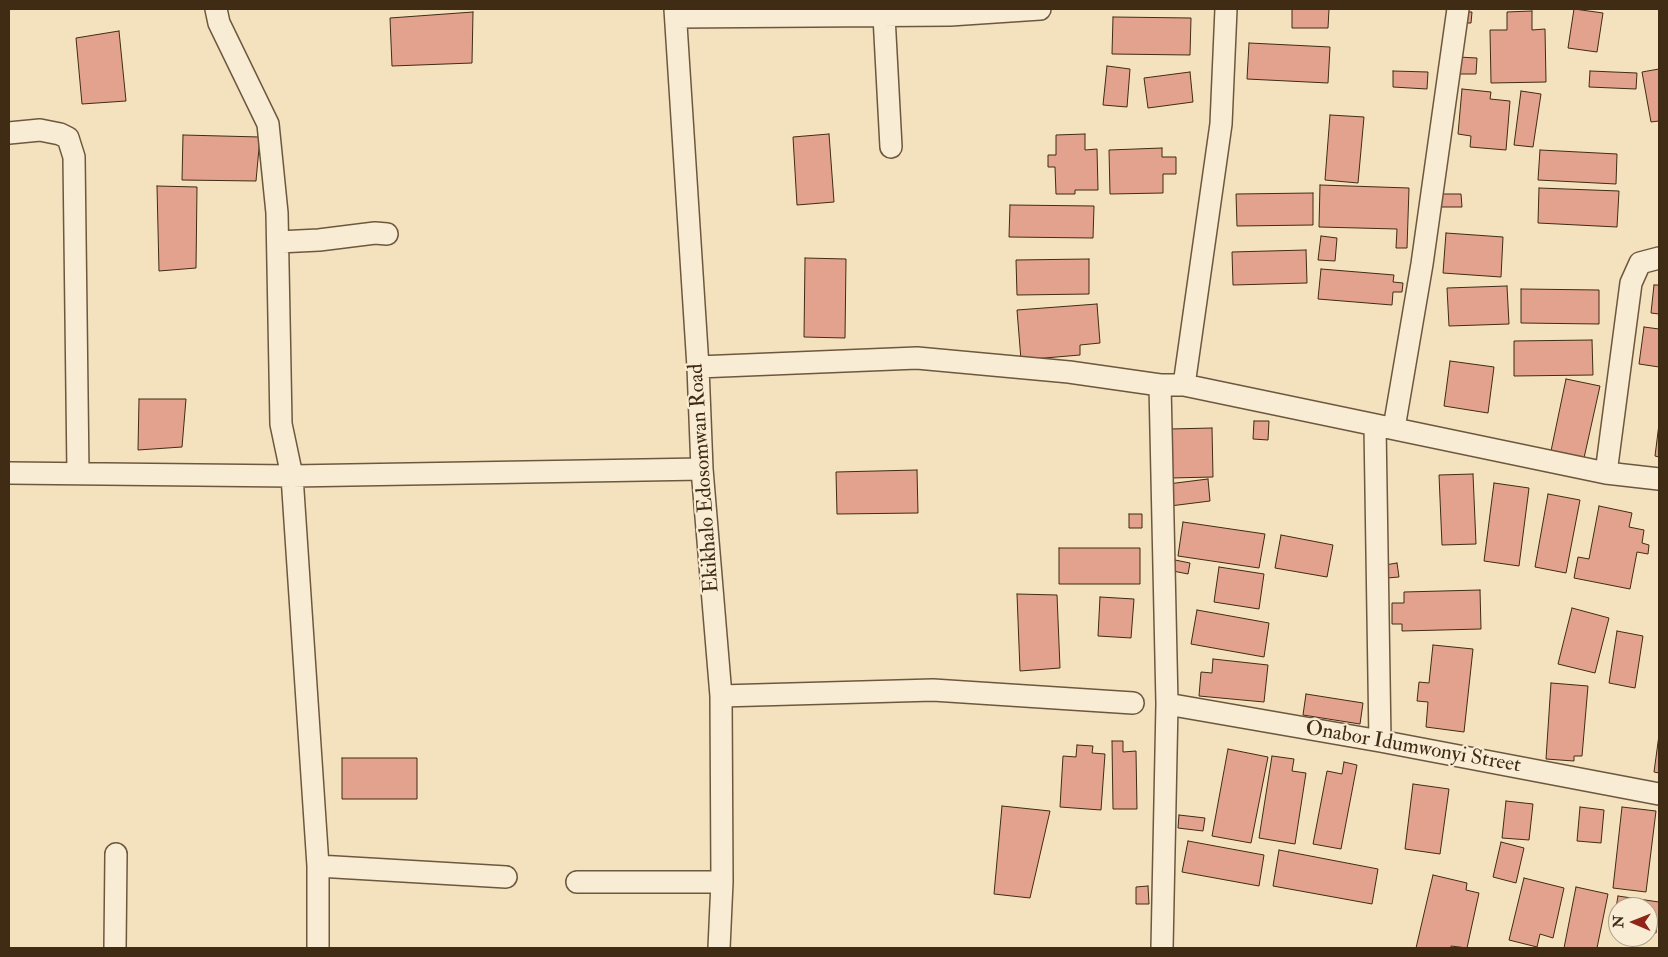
<!DOCTYPE html>
<style>
body{margin:0}
#map{position:relative;width:1668px;height:957px;overflow:hidden;background:#f4e1be;font-family:"IM FELL Double Pica",serif}
canvas{display:block}
.frame{position:absolute;inset:0;border:10px solid #402b14;pointer-events:none}
.north{position:absolute;left:1608px;top:897px;width:50px;height:50px;box-sizing:border-box;background:#f8ecd5;border:1px solid #ae9f88;border-radius:50%;rotate:271deg;font-size:14px;font-weight:700;line-height:20px;text-align:center;color:#402b14}
.north::after{content:'';display:block;margin:auto;width:18px;height:22px;background:#8f2418;clip-path:polygon(50% 0,100% 100%,50% 72%,0 100%)}
</style>
<div id="map">
<canvas width="1668" height="957"></canvas>
<div class="frame"></div>
<div class="north">N</div>
</div>
<script>
const g = document.querySelector('canvas').getContext('2d');
g.lineJoin = 'round';
function fillPath(path, color) { g.fillStyle = color; g.fill(path, 'evenodd'); }
const toPath = rows => new Path2D(rows.map(r => 'M' + r).join(''));
function stroke(path, color, width, dash) { g.strokeStyle = color; g.lineWidth = width; g.lineCap = dash ? 'butt' : 'round'; g.setLineDash(dash || []); g.stroke(path); }
function write(font, color, halo, rows, align = 'center') {
  g.font = font + ' "IM FELL Double Pica",serif'; g.lineWidth = 4.5; g.setLineDash([]); g.textBaseline = 'middle'; g.strokeStyle = halo; g.fillStyle = color; for (const [text, x, y, turn = 0] of rows) {
    g.save(); g.translate(x, y); g.rotate((+turn || 0) * Math.PI / 180); g.textAlign = isNaN(turn) ? turn : align; if (halo) g.strokeText(text, 0, 0); g.fillText(text, 0, 0); g.restore();
  }
}
const building = toPath([
 [1292,9,1329,9,1328,28,1292,28,1292,9],
 [1574,9,1603,13,1597,52,1568,48,1574,9],
 [1532,11,1532,30,1545,29,1546,82,1491,83,1490,30,1507,30,1507,12,1532,11],
 [473,12,472,63,392,66,390,18,473,12],
 [1462,12,1472,12,1471,23,1462,23,1462,12],
 [1113,17,1191,18,1190,55,1112,54,1113,17],
 [119,31,126,101,82,104,76,38,119,31],
 [1249,43,1330,47,1328,83,1247,79,1249,43],
 [1458,57,1477,58,1476,74,1457,74,1458,57],
 [1107,66,1130,69,1127,107,1103,105,1107,66],
 [1659,69,1659,121,1651,122,1642,72,1659,69],
 [1393,71,1428,72,1427,89,1393,87,1393,71],
 [1590,71,1637,73,1636,89,1589,87,1590,71],
 [1190,72,1193,102,1148,108,1144,78,1190,72],
 [1462,89,1491,92,1490,99,1510,101,1506,150,1470,147,1471,136,1458,134,1462,89],
 [1521,91,1541,94,1533,147,1514,145,1521,91],
 [1330,115,1364,117,1358,183,1325,180,1330,115],
 [829,134,834,202,797,205,793,137,829,134],
 [1085,134,1085,150,1097,149,1098,190,1075,190,1075,194,1056,194,1055,167,1048,167,1048,155,1056,155,1056,135,1085,134],
 [183,135,260,137,256,181,182,180,183,135],
 [1162,148,1162,157,1176,157,1176,174,1163,174,1163,193,1110,194,1109,150,1162,148],
 [1540,150,1617,154,1616,184,1538,180,1540,150],
 [1320,185,1409,188,1407,248,1396,248,1397,229,1319,227,1320,185],
 [157,186,197,187,196,268,159,271,157,186],
 [1539,188,1619,191,1617,227,1538,223,1539,188],
 [1313,193,1313,225,1237,226,1236,194,1313,193],
 [1441,194,1461,194,1462,207,1441,207,1441,194],
 [1010,205,1094,206,1093,238,1009,237,1010,205],
 [1446,233,1503,237,1501,277,1443,273,1446,233],
 [1321,236,1337,238,1335,261,1318,260,1321,236],
 [1306,250,1307,283,1233,285,1232,252,1306,250],
 [805,258,846,259,845,338,804,337,805,258],
 [1089,259,1089,294,1017,295,1016,260,1089,259],
 [1321,269,1394,275,1393,282,1403,283,1402,292,1393,292,1392,305,1318,299,1321,269],
 [1654,285,1659,285,1659,314,1651,313,1654,285],
 [1507,286,1509,324,1449,326,1447,288,1507,286],
 [1521,289,1599,290,1599,324,1521,323,1521,289],
 [1097,304,1100,343,1080,345,1080,355,1021,360,1017,310,1097,304],
 [1644,327,1659,329,1659,367,1639,364,1644,327],
 [1592,340,1593,375,1514,376,1514,341,1592,340],
 [1450,361,1494,367,1488,413,1444,406,1450,361],
 [1566,379,1600,386,1584,458,1551,451,1566,379],
 [139,399,186,399,182,447,138,450,139,399],
 [1254,421,1269,421,1268,440,1253,439,1254,421],
 [1659,424,1659,457,1655,456,1659,424],
 [1212,428,1213,477,1171,478,1170,429,1212,428],
 [917,470,918,513,837,514,836,472,917,470],
 [1473,474,1476,544,1442,545,1439,475,1473,474],
 [1208,479,1210,501,1170,506,1168,484,1208,479],
 [1494,483,1529,488,1519,566,1484,561,1494,483],
 [1548,494,1580,500,1566,573,1535,567,1548,494],
 [1599,506,1632,513,1629,527,1644,530,1642,543,1649,545,1648,554,1637,552,1630,589,1574,578,1578,557,1589,559,1599,506],
 [1129,514,1142,514,1142,528,1129,528,1129,514],
 [1183,522,1265,534,1259,568,1178,556,1183,522],
 [1281,535,1333,545,1327,577,1275,568,1281,535],
 [1059,548,1140,548,1140,584,1059,584,1059,548],
 [1175,560,1190,563,1188,574,1173,571,1175,560],
 [1397,563,1399,577,1387,578,1385,565,1397,563],
 [1219,567,1264,574,1259,609,1214,602,1219,567],
 [1480,590,1481,629,1402,631,1402,624,1392,624,1392,603,1404,603,1404,592,1480,590],
 [1017,594,1057,595,1060,668,1020,671,1017,594],
 [1100,597,1134,599,1131,638,1098,636,1100,597],
 [1572,608,1609,618,1595,673,1558,664,1572,608],
 [1197,610,1269,623,1264,657,1191,644,1197,610],
 [1617,631,1643,636,1635,688,1609,683,1617,631],
 [1433,645,1473,649,1464,732,1426,727,1428,702,1417,701,1419,682,1429,683,1433,645],
 [1213,659,1268,665,1264,702,1199,696,1201,672,1212,673,1213,659],
 [1551,683,1588,686,1582,756,1574,756,1574,761,1546,759,1551,683],
 [1306,694,1363,703,1360,724,1303,715,1306,694],
 [1659,735,1659,773,1654,772,1659,735],
 [1112,741,1123,741,1123,752,1136,751,1137,809,1113,809,1112,741],
 [1077,745,1093,746,1092,753,1105,754,1101,810,1060,807,1063,756,1076,757,1077,745],
 [1228,749,1268,757,1251,843,1212,836,1228,749],
 [1272,756,1294,759,1292,771,1306,773,1295,844,1259,838,1272,756],
 [342,758,417,758,417,799,342,799,342,758],
 [1344,762,1357,765,1341,849,1313,844,1327,771,1342,774,1344,762],
 [1413,784,1449,789,1440,854,1405,849,1413,784],
 [1506,801,1533,804,1529,840,1502,838,1506,801],
 [1002,806,1050,811,1030,898,994,894,1002,806],
 [1580,807,1604,810,1601,843,1577,841,1580,807],
 [1622,807,1656,811,1646,892,1613,888,1622,807],
 [1179,815,1205,818,1203,831,1178,828,1179,815],
 [1188,841,1264,855,1259,886,1182,872,1188,841],
 [1501,842,1524,848,1516,883,1493,877,1501,842],
 [1279,850,1378,869,1372,904,1273,886,1279,850],
 [1433,875,1467,883,1466,890,1479,893,1467,948,1451,946,1451,948,1416,948,1433,875],
 [1524,878,1564,888,1553,938,1540,934,1537,947,1509,940,1524,878],
 [1148,886,1149,904,1136,904,1136,887,1148,886],
 [1576,887,1608,894,1597,948,1564,948,1576,887],
 [1618,896,1659,902,1659,923,1657,923,1656,933,1648,931,1648,907,1618,907,1618,927,1613,926,1618,896]
]);
const minor = toPath([
 [216,9,219,23,268,124,277,213,281,424,292,476,318,866,318,948],
 [675,9,698,367,702,469,721,696,722,882,719,948],
 [884,16,891,147],
 [676,17,950,15,1040,9],
 [9,133,40,130,60,134,68,138,74,157,78,473],
 [278,242,319,240,375,233,387,234],
 [698,367,917,358,1069,372,1160,385,1184,385,1606,473,1659,479],
 [1160,385,1167,704,1162,948],
 [1184,385,1221,124,1226,9],
 [1375,426,1380,741],
 [1394,428,1422,264,1458,9],
 [9,473,292,476,702,469],
 [1606,473,1631,283,1640,263,1659,258],
 [721,696,933,690,1133,703],
 [1167,704,1380,741,1659,794],
 [318,866,506,877],
 [577,882,722,882],
 [115,948,116,854]
]);
const streetNames = [
 ["Ekikhalo Edosomwan Road",705,478,-94],
 ["Onabor Idumwonyi Street",1413,748,10]
];
fillPath(building, '#e3a28d');
stroke(building, '#402b14', 1);
stroke(minor, '#6d583e', 24);
stroke(minor, '#f8ecd5', 21);
write('21px', '#402b14', '#f8ecd5', streetNames);
</script>
